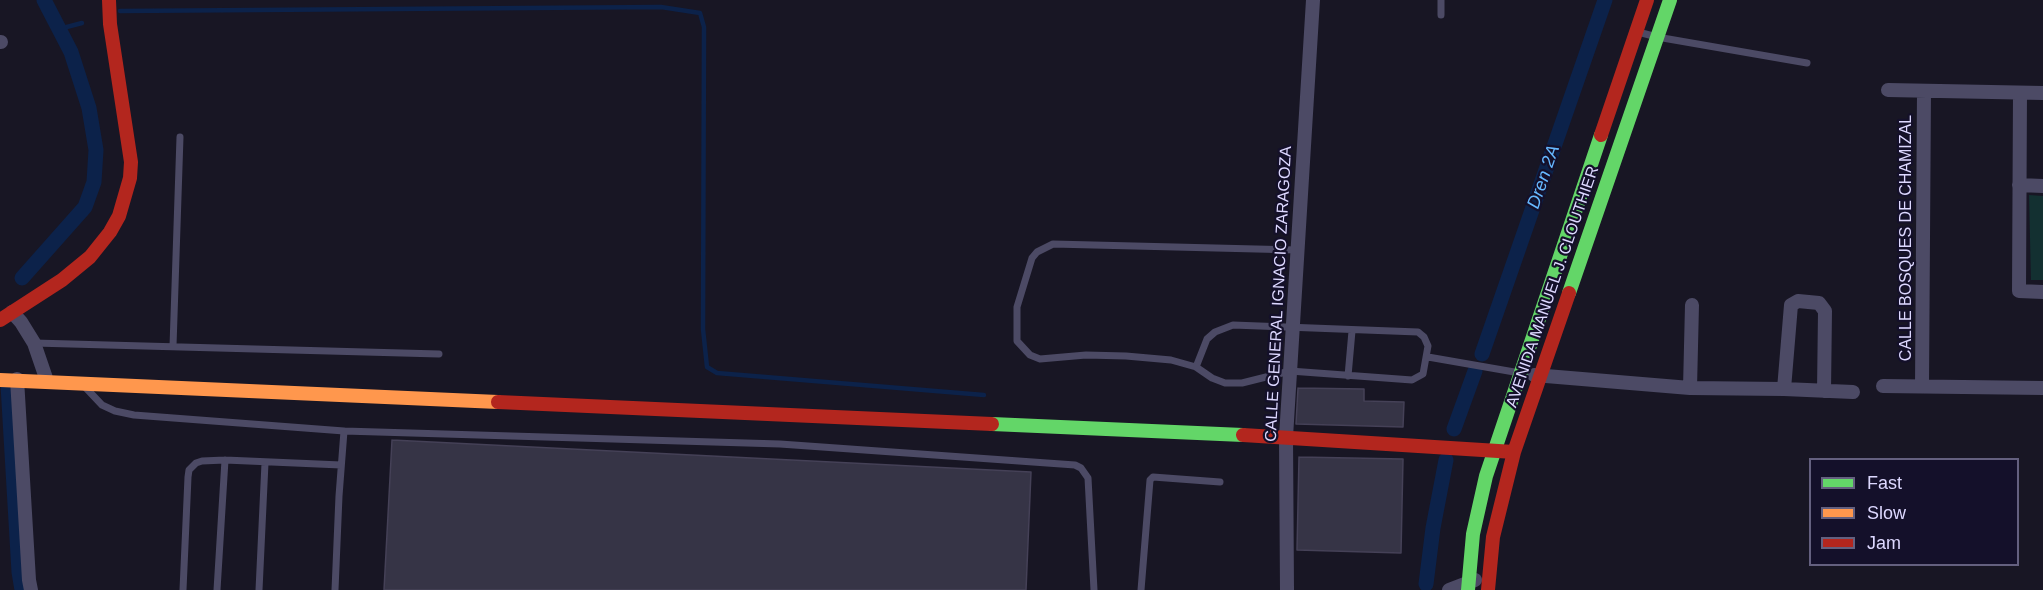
<!DOCTYPE html>
<style>
body{margin:0}
#map{position:relative;width:2043px;height:590px;overflow:hidden;background:#181624;font-family:Arial,sans-serif}
canvas{display:block}
.legend{position:absolute;left:1809px;top:458px;width:210px;height:108px;box-sizing:border-box;background:#14102a;border:2px solid #64607f;margin:0;padding:8px 10px;list-style:none;font-size:18px;color:#ddd8ff}
.legend li{display:flex;align-items:center;gap:12px;height:30px}
.legend b{width:30px;border:2px solid #64607f}
</style>
<div id="map">
<canvas width="2043" height="590"></canvas>
<ul class="legend">
<li><b style="height:8px;background:#63d668"></b>Fast</li>
<li><b style="height:8px;background:#ff974d"></b>Slow</li>
<li><b style="height:8px;background:#b3261e"></b>Jam</li>
</ul>
</div>
<script>
const g = document.querySelector('canvas').getContext('2d');
g.lineJoin = 'round';
function fillPath(path, color) { g.fillStyle = color; g.fill(path, 'evenodd'); }
const toPath = rows => new Path2D(rows.map(r => 'M' + r).join(''));
function stroke(path, color, width, dash) { g.strokeStyle = color; g.lineWidth = width; g.lineCap = dash ? 'butt' : 'round'; g.setLineDash(dash || []); g.stroke(path); }
function write(font, color, halo, rows, align = 'center') {
  g.font = font + ' Arial,sans-serif'; g.lineWidth = 4.5; g.setLineDash([]); g.textBaseline = 'middle'; g.strokeStyle = halo; g.fillStyle = color; for (const [text, x, y, turn = 0] of rows) {
    g.save(); g.translate(x, y); g.rotate((+turn || 0) * Math.PI / 180); g.textAlign = isNaN(turn) ? turn : align; if (halo) g.strokeText(text, 0, 0); g.fillText(text, 0, 0); g.restore();
  }
}
const green = toPath([
 [2029,195,2043,196,2043,280,2031,280]
]);
const stream = toPath([
 [120,11,661,7,700,13,704,27,703,329,707,367,717,373,984,395],
 [59,29,82,23]
]);
const canal = toPath([
 [22,278,85,207,94,182,96,150,89,108,71,52,44,0],
 [1482,354,1605,0],
 [8,385,19,572,22,590],
 [1454,429,1475,371],
 [1426,584,1433,528,1446,460]
]);
const building = toPath([
 [1298,388,1364,389,1364,401,1404,402,1403,427,1296,424,1298,388],
 [392,440,1031,472,1026,590,384,590,392,440],
 [1299,457,1403,459,1401,553,1297,550,1299,457]
]);
const lane = toPath([
 [1441,15,1441,0],
 [1638,32,1657,37,1807,63],
 [34,343,439,354],
 [173,346,180,137],
 [1428,357,1520,373],
 [1196,367,1207,339,1215,332,1233,325,1418,332,1424,337,1428,346,1423,374,1412,380,1290,371,1242,383,1225,383,1212,378,1196,367,1171,360,1126,356,1086,355,1040,359,1030,355,1017,341,1017,307,1032,258,1037,252,1053,244,1297,250],
 [1348,376,1352,331],
 [85,387,102,405,115,411,134,415,344,431],
 [183,590,188,477,189,470,196,463,202,461,225,460,341,465],
 [217,590,225,460],
 [259,590,265,463],
 [335,590,339,496,344,431,780,444,1075,465,1081,468,1088,478,1094,590],
 [1141,590,1150,480,1153,477,1220,482]
]);
const street = toPath([
 [0,42,1,42],
 [1888,90,2043,93],
 [2020,93,2019,291,2043,292],
 [2019,185,2043,186],
 [12,312,21,322,34,343,47,381],
 [1534,375,1690,388,1784,389,1853,392],
 [17,379,29,580,31,590],
 [1883,386,2043,388],
 [1922,386,1924,91],
 [1690,388,1692,305],
 [1784,389,1791,305,1798,301,1819,303,1825,311,1824,391],
 [1287,590,1286,437,1313,0],
 [1449,590,1475,580]
]);
const fast = toPath([
 [1569,293,1670,0],
 [992,424,1243,435],
 [1468,590,1473,534,1486,476,1601,135]
]);
const slow = toPath([
 [0,380,498,402]
]);
const jam = toPath([
 [1601,135,1647,0],
 [0,320,62,280,90,257,110,232,119,216,130,178,131,162,110,24,109,0],
 [498,402,992,424],
 [1243,435,1514,452],
 [1488,590,1493,537,1514,452,1569,293]
]);
const streetNames = [
 ["CALLE BOSQUES DE CHAMIZAL",1907,238,-90],
 ["AVENIDA MANUEL J. CLOUTHIER",1553,287,-71],
 ["CALLE GENERAL IGNACIO ZARAGOZA",1279,294,-87]
];
const waterNames = [
 ["Dren 2A",1544,177,-71]
];
fillPath(green, '#133031');
stroke(stream, '#0c224a', 4.5);
stroke(canal, '#0c224a', 15);
fillPath(building, '#363446');
stroke(building, '#454157', 1.5);
stroke(lane, '#4c4a65', 7);
stroke(street, '#4c4a65', 14);
stroke(fast, '#63d668', 14);
stroke(slow, '#ff974d', 14);
stroke(jam, '#b3261e', 14);
write('16px', '#ddd8ff', '#14102a', streetNames);
write('italic 18px', '#66b8ff', '#14102a', waterNames);
</script>
